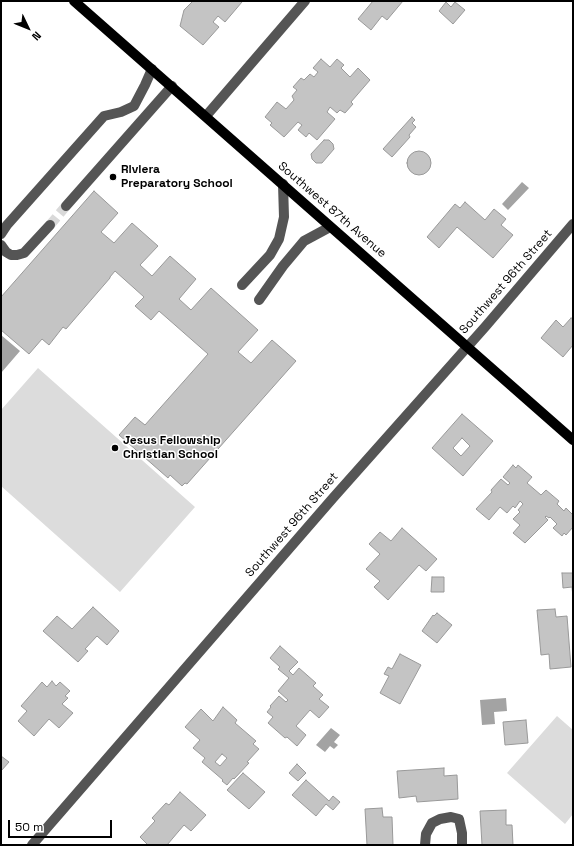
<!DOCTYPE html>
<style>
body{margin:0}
#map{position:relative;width:574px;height:846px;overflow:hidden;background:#fff;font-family:"Space Grotesk",sans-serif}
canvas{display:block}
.frame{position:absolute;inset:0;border:2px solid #000;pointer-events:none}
.north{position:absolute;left:8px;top:8px;width:40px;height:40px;-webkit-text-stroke:3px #fff;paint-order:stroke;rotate:133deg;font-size:11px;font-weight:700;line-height:16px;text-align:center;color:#000}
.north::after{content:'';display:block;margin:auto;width:14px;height:18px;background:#000;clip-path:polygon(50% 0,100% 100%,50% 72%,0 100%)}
.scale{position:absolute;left:8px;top:820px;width:104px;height:18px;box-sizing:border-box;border:2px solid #000;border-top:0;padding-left:5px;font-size:12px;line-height:14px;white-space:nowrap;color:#000;-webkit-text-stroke:3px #fff;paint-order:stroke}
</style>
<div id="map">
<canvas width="574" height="846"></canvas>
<div class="frame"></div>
<div class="north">N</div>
<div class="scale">50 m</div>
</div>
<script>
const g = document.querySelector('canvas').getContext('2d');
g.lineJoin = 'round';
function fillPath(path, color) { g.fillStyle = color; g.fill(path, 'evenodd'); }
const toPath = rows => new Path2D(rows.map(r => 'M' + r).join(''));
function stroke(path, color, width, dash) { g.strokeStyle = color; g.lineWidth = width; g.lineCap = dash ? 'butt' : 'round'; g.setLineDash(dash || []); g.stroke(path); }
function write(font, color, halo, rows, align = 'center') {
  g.font = font + ' "Space Grotesk",sans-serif'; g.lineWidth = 3; g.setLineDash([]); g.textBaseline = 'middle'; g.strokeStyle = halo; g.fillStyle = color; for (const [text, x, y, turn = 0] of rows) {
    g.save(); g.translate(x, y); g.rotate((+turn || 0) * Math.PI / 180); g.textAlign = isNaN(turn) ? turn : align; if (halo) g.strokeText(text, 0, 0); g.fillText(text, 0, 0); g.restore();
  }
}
const green = toPath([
 [38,368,195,507,120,592,1,486,1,410],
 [557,716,573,730,573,814,565,824,507,773]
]);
const water = toPath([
 [522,182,529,188,508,210,502,204],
 [1,335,20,351,1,373],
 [506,698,507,711,494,712,495,724,482,725,480,700],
 [331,728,340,735,334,742,338,745,334,749,330,746,325,752,316,745]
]);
const building = toPath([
 [193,1,241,1,242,2,225,22,218,16,213,22,219,27,203,45,180,26,184,10,193,1],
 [373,1,403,1,387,20,382,16,371,30,358,19,373,1],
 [446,2,451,7,455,2,465,10,453,24,439,11,446,2],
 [321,59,330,67,337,59,344,65,341,68,350,77,358,68,370,80,351,102,353,104,345,113,340,110,337,113,330,107,327,112,335,119,317,140,309,133,306,137,298,130,302,125,298,122,284,137,270,125,272,123,265,117,277,102,286,109,294,100,292,96,297,90,293,87,301,78,304,80,310,74,314,77,318,72,313,68,321,59],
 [412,117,415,120,412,123,416,127,409,135,410,137,392,157,383,149,412,117],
 [324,140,329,140,333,144,334,149,322,163,316,163,312,159,311,154,324,140],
 '407 163a12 12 0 1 1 24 0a12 12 0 1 1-24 0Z',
 [94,191,118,213,101,232,114,243,132,223,158,246,140,265,152,276,170,256,196,279,179,299,191,310,211,288,258,330,238,352,251,363,272,340,296,361,187,484,185,483,182,486,170,475,168,478,119,435,135,417,145,425,208,354,159,311,151,320,135,306,144,297,115,271,110,277,110,278,66,329,63,327,49,345,42,339,29,354,1,330,1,297,94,191],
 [465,202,485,220,494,209,506,219,501,225,513,235,493,258,457,227,439,248,427,237,455,204,460,208,465,202],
 [571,318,573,319,573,345,563,357,541,338,556,320,563,327,571,318],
 [462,414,493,441,463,476,432,448,462,414],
 [462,438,470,446,461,456,453,448,462,438],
 [513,465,516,468,518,465,532,477,527,483,541,495,546,490,559,501,557,504,564,511,566,508,573,515,573,527,566,535,564,533,562,536,553,528,557,524,550,517,549,518,546,516,545,517,548,520,525,543,513,533,520,525,513,519,520,512,518,510,523,504,520,501,515,508,513,506,507,513,500,507,489,520,476,509,492,492,491,490,501,479,508,485,510,483,503,477,513,465],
 [402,528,437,559,426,571,419,565,388,600,374,587,380,581,366,569,380,554,369,544,380,532,391,541,402,528],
 [562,573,573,573,573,597,572,587,563,588,562,573],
 [432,577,444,577,444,592,431,592,432,577],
 [93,607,119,631,107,645,97,636,85,649,88,651,78,662,43,631,57,616,72,629,93,607],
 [555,609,556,617,567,616,571,667,550,669,549,654,541,655,537,610,555,609],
 [437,613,452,625,437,643,422,631,433,615,434,616,437,613],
 [280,646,298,662,289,671,293,675,299,668,316,683,313,686,323,695,319,699,329,707,319,718,310,710,296,726,306,735,297,746,287,737,285,738,268,723,273,717,267,712,271,707,270,706,279,696,286,702,288,700,278,691,289,678,278,669,280,667,270,658,280,646],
 [400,654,421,665,400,704,380,693,389,676,384,674,388,667,392,669,400,654],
 [52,681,56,686,60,682,70,691,65,696,68,698,62,704,73,713,59,728,49,719,34,736,18,721,27,711,21,706,42,682,47,687,52,681],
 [223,707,237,720,235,723,256,741,253,744,259,749,247,762,249,763,234,779,233,778,227,785,222,781,223,780,202,762,205,758,193,748,200,740,185,727,201,709,213,721,223,707],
 [222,754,227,758,220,766,215,762,222,754],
 [526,720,528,743,505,745,503,722,526,720],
 [1,756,9,762,1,771,1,756],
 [297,764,306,773,298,781,289,773,297,764],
 [444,768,444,776,457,775,458,799,417,802,416,796,399,798,397,771,444,768],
 [243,773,265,792,249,809,227,790,243,773],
 [306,780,329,801,333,796,340,802,333,810,326,804,316,816,292,795,306,780],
 [180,792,206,815,191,831,184,825,167,845,148,845,140,837,155,821,152,818,166,803,169,805,180,792],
 [382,808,383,817,392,817,393,845,367,845,365,809,382,808],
 [506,810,506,825,512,825,513,845,482,845,480,811,506,810]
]);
const minorTunnel = toPath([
 [50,225,66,206]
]);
const minor = toPath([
 [206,116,305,1],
 [66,206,172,86],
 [1,234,7,225,104,116,121,112,134,106,145,85,152,69],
 [1,245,6,252,11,255,17,255,24,253,50,225],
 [242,285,270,255,279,239,284,217,283,184],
 [259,300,283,266,304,241,330,227],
 [32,845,333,498,485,327,573,224],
 [425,845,426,834,432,823,440,819,451,817,459,819,462,833,462,845]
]);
const major = toPath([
 [74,1,573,440]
]);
const markers = [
 [113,177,4,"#000"],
 [115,448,4,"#000"]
];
const poiNames = [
 ["Riviera",121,170],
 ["Preparatory School",121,184],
 ["Jesus Fellowship",123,441],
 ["Christian School",123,455]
];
const streetNames = [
 ["Southwest 87th Avenue",332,210,41],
 ["Southwest 96th Street",506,282,-49],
 ["Southwest 96th Street",292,525,-49]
];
fillPath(green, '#dcdcdc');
fillPath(water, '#a3a3a3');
fillPath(building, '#c4c4c4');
stroke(building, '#999', 1);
stroke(minorTunnel, '#d9d9d9', 10, [10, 5]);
stroke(minor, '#555', 10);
stroke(major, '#000', 10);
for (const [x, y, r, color] of markers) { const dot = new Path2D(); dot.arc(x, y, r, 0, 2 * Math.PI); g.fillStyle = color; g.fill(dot); stroke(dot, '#fff', 1.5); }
write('bold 12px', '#000', '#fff', poiNames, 'left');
write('12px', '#000', '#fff', streetNames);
</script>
